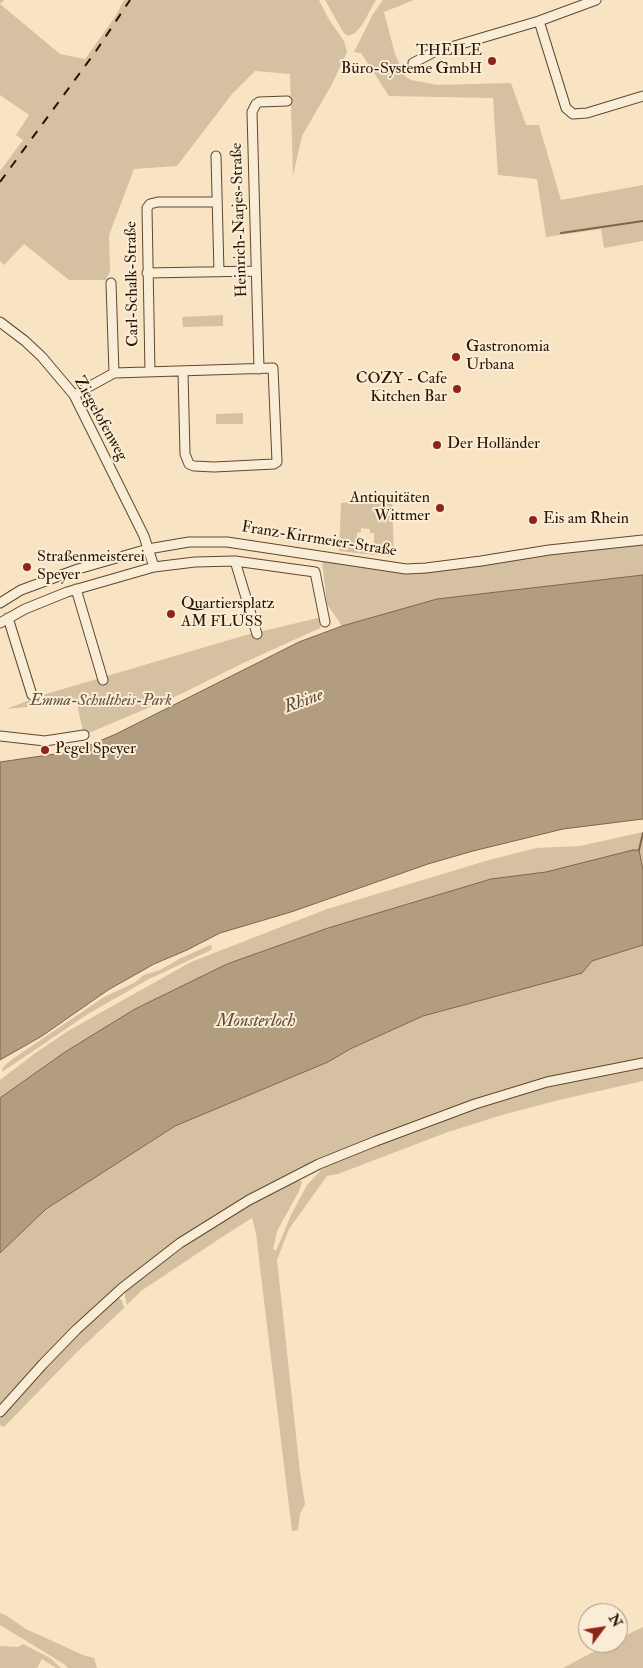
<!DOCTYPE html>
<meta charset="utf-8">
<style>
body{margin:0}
#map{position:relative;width:643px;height:1668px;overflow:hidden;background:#f8e3c2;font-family:"IM FELL Double Pica",serif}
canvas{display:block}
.north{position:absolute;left:578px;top:1603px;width:50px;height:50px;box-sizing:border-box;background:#faedd7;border:1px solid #a79681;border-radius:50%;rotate:59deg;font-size:14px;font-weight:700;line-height:20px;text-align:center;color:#2a1400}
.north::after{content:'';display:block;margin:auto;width:18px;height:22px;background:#8f2418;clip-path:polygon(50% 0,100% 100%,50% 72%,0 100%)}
</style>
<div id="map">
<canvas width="643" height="1668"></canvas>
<div class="north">N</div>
</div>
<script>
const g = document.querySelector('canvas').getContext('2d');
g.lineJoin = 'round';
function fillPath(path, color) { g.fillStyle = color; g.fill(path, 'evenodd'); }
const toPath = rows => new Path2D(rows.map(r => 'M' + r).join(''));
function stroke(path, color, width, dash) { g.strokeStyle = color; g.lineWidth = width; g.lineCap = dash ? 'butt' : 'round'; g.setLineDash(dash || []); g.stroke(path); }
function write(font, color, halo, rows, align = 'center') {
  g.font = font + ' "IM FELL Double Pica",serif'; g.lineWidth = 4; g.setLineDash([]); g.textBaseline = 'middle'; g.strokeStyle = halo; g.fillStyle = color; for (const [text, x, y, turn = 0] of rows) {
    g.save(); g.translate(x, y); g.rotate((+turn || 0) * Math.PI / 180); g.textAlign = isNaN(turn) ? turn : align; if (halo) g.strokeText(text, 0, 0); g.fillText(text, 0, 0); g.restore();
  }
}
const green = toPath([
 [0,0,4,0,0,4,60,54,85,59,115,17,124,0,319,0,328,18,344,41,347,52,332,84,302,136,293,176,290,74,255,71,232,94,177,166,134,169,109,235,110,271,106,280,69,280,24,244,4,265,0,261,0,171,23,140,16,135,29,115,0,95],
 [325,0,376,0,362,25,355,33,348,36,343,32],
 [383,0,414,0,384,12,395,54,403,72,406,77,411,80,437,85,511,83,526,125,539,125,561,200,643,185,643,241,604,248,601,229,546,237,537,179,498,175,493,98,389,96,361,53,354,52,373,14],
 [223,315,223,326,183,327,182,317],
 [243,413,243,424,216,424,216,414],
 [392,499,394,557,339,551,341,503],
 [361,528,370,529,370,533,374,533,374,547,360,546,360,541,357,541,357,533,361,532],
 [643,544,643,575,437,599,342,626,327,604,322,561,388,571],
 [318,618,322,619,320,628,241,664,181,694,84,735,76,700,47,705,6,709,46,694,246,635],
 [643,832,643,870,639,851,546,872,491,879,328,928,227,964,135,1009,65,1052,0,1098,0,1080,34,1054,68,1031,191,962,327,909,489,860,536,848,580,846],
 [210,945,212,946,211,950,149,979,88,1014,2,1072,3,1067,11,1060,104,997,134,983,144,975,160,970,179,959],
 [643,945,643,1059,611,1064,552,1077,490,1095,444,1111,374,1137,249,1195,194,1229,151,1260,0,1407,0,1253,46,1209,175,1126,328,1062,350,1049,423,1016,582,973,592,961],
 [643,1067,643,1081,559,1100,502,1115,448,1132,338,1174,327,1176,289,1229,277,1260,300,1472,305,1504,300,1514,298,1530,292,1531,262,1284,256,1233,252,1218,219,1239,141,1291,127,1305,125,1297,125,1291,202,1234,259,1198,298,1179,302,1182,299,1191,277,1231,273,1249,276,1251,291,1215,307,1185,324,1167,348,1156,467,1111,519,1094,593,1077],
 [118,1297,122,1301,124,1308,75,1354,4,1427,0,1425,0,1419,30,1384,61,1351],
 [0,1613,7,1616,26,1629,83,1655,94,1658,97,1668,68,1668,64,1664,0,1625],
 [643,1627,643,1668,563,1668,610,1643,618,1643,618,1639],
 [23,1644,50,1658,61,1668,56,1668,42,1659,37,1668,0,1668,0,1646,18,1647]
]);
const water = toPath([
 [643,575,643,819,563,829,473,851,428,864,291,912,220,933,187,950,154,964,108,990,42,1036,0,1060,0,762,55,754,83,748,116,734,299,642,342,626,437,599,643,575],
 [633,850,639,850,643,870,643,945,592,961,582,973,423,1016,350,1049,328,1062,175,1126,46,1209,0,1253,0,1098,65,1052,135,1009,227,964,328,928,491,879,546,872,633,850]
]);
const stream = toPath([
 [561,233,643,221],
 [639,850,643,833]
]);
const minor = toPath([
 [539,21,566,108,573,114,587,113,643,96],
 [413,63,434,52,539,21,596,0],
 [216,156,219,272],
 [147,273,256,271],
 [111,283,114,373],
 [0,322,25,341,42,357,74,395,144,536,154,567,195,562,235,561,315,572,325,622],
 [259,369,252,112,256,104,259,102,287,101],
 [150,372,147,208,150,204,158,202,216,202],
 [74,395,114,373,273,368,277,462,274,464,214,467,194,466,189,464,185,454,183,372],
 [235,561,257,634],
 [76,589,103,680],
 [0,603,21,590,78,569,148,549,189,542,227,542,406,569,426,568,481,561,549,550,643,540],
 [8,618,32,695],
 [0,623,25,609,67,592,154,567],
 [0,736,45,741,84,735],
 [0,1412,43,1364,76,1330,122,1288,180,1243,249,1200,319,1164,376,1141,475,1104,547,1082,643,1063]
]);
const rail = toPath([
 [0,182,96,51,130,0]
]);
const markers = [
 [492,61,5,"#8f2418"],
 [456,357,5,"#8f2418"],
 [457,389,5,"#8f2418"],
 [437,445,5,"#8f2418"],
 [440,508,5,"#8f2418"],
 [533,520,5,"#8f2418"],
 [27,567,5,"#8f2418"],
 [171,614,5,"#8f2418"],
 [45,750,5,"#8f2418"]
];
const poiNames = [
 ["THEILE",482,52,"right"],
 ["Büro-Systeme GmbH",482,70,"right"],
 ["Gastronomia",466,348],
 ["Urbana",466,366],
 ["COZY - Cafe",447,380,"right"],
 ["Kitchen Bar",447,398,"right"],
 ["Der Holländer",447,445],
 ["Antiquitäten",430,499,"right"],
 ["Wittmer",430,517,"right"],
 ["Eis am Rhein",543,520],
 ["Straßenmeisterei",37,558],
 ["Speyer",37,576],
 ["Quartiersplatz",181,605],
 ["AM FLUSS",181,623],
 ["Pegel Speyer",55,750]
];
const streetNames = [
 ["Heinrich-Narjes-Straße",240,220,-92],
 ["Carl-Schalk-Straße",133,284,-91],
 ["Ziegelofenweg",100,419,61],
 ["Franz-Kirrmeier-Straße",319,540,9]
];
const parkNames = [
 ["Emma-Schultheis-Park",101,702]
];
const waterNames = [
 ["Rhine",304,702,-20],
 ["Monsterloch",256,1022]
];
fillPath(green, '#d5c0a1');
fillPath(water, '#b29d80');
stroke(water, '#7c664d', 1);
stroke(stream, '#7c664d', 2);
stroke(minor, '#5e4830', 11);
stroke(minor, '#faedd7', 9);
stroke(rail, '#2a1400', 2, [9, 9]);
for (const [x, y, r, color] of markers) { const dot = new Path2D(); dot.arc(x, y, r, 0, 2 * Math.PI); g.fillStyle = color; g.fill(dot); stroke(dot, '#faedd7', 2); }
write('16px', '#2a1400', '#faedd7', poiNames, 'left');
write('16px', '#2a1400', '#faedd7', streetNames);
write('italic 16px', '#665038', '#faedd7', parkNames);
write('italic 18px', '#604b33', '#faedd7', waterNames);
</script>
